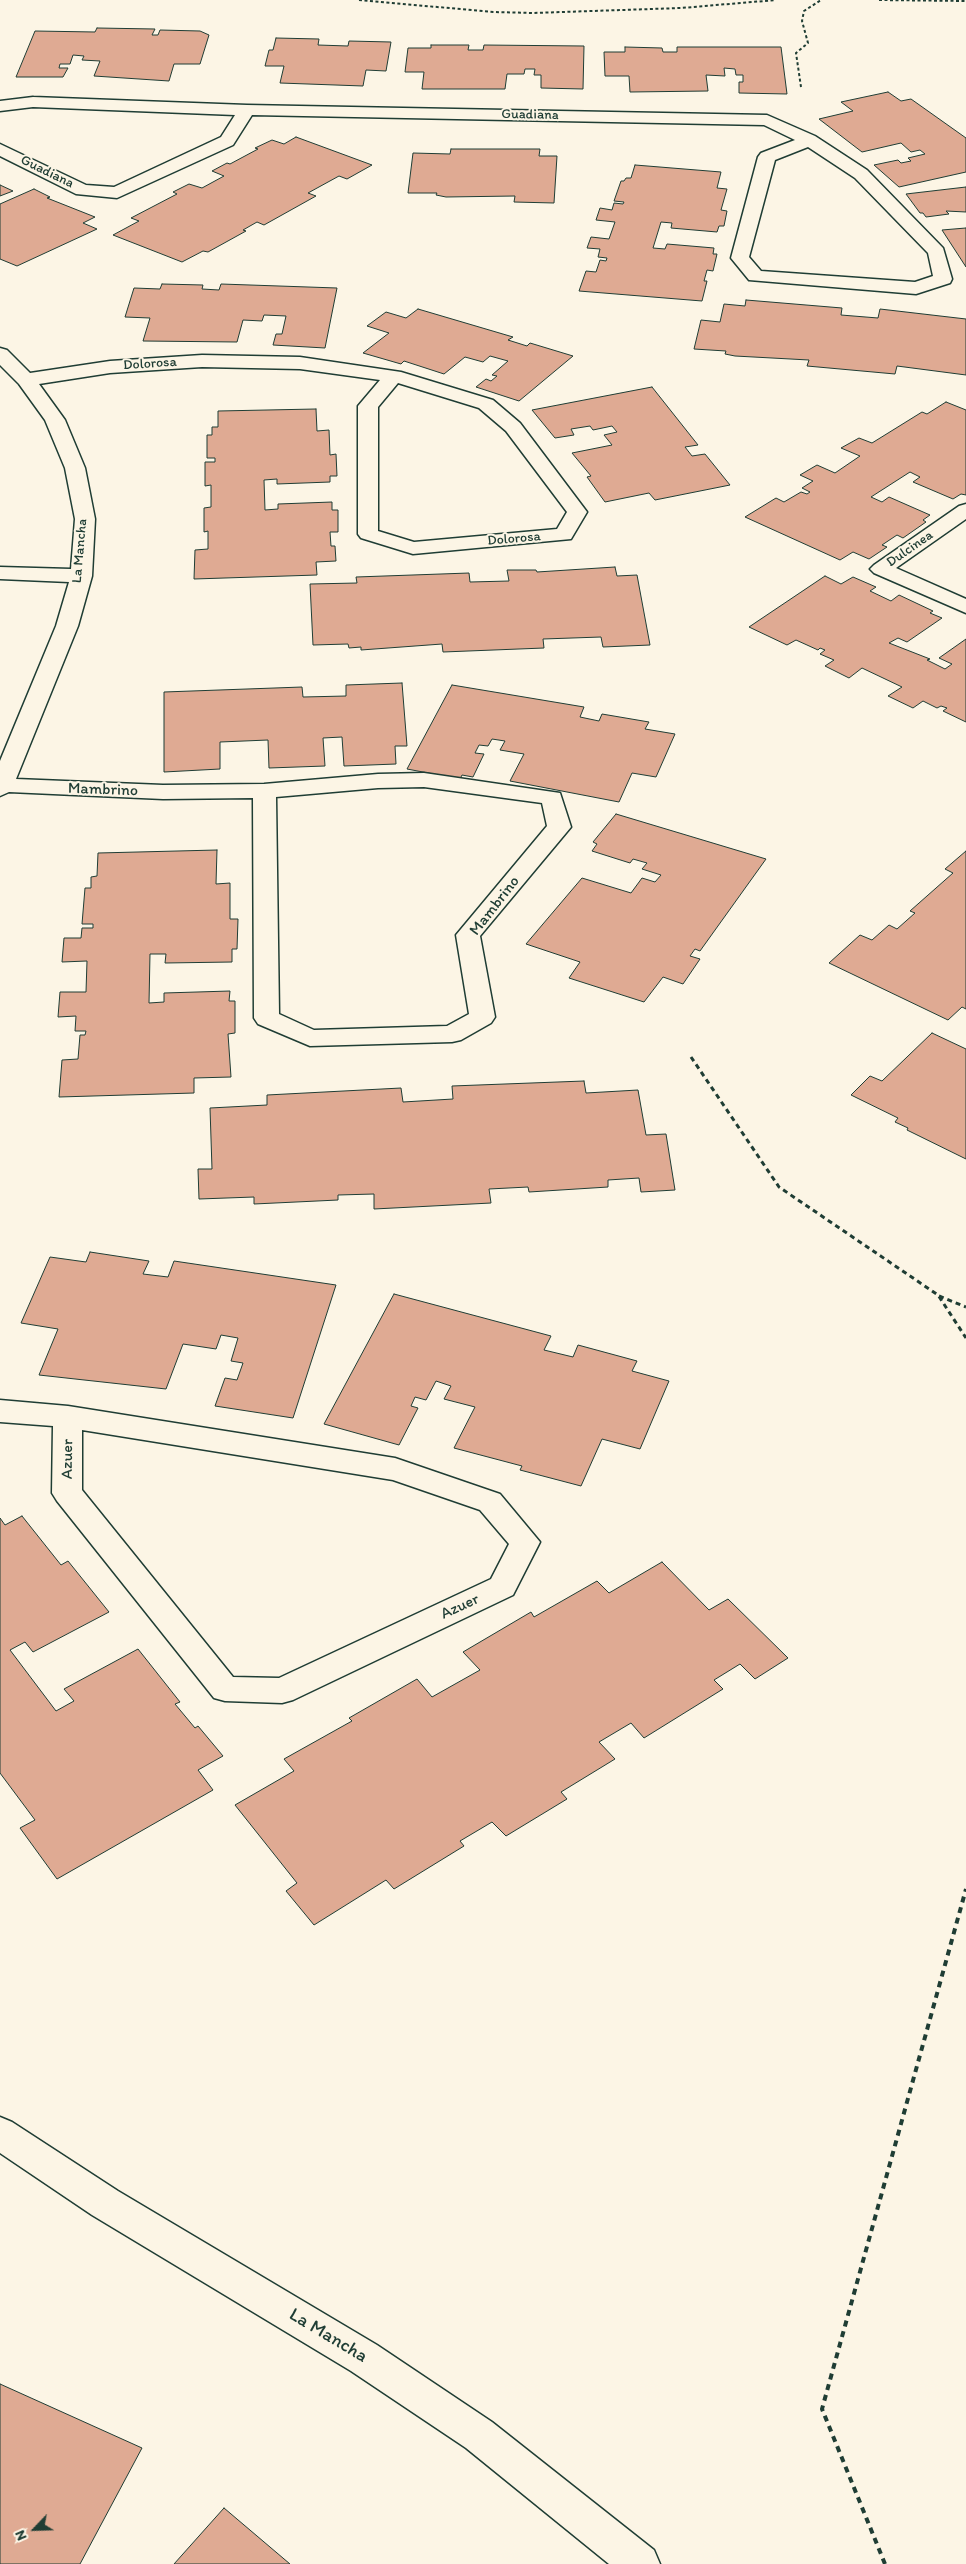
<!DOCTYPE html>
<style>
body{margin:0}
#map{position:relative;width:966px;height:2564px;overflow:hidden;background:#fcf5e5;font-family:Itim,sans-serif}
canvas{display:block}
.north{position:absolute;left:10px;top:2504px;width:50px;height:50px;-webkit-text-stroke:4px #fcf5e5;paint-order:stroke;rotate:246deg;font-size:14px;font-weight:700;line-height:20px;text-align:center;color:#1f3d34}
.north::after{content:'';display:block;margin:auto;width:18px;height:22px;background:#1f3d34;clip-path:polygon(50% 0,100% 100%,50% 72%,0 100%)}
</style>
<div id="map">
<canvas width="966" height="2564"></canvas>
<div class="north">N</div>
</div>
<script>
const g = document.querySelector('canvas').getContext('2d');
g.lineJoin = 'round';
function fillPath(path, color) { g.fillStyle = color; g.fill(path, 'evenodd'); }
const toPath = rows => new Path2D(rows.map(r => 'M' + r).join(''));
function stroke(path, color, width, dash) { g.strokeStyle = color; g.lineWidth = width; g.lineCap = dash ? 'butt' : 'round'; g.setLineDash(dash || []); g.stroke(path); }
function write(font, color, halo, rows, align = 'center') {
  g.font = font + ' Itim,sans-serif'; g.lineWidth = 4; g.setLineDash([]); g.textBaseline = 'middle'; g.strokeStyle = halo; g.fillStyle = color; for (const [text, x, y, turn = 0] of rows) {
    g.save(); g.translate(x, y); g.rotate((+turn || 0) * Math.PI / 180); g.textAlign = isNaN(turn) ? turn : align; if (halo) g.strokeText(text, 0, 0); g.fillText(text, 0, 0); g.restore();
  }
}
const building = toPath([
 [97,28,155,29,152,35,158,35,160,30,200,31,209,35,200,64,174,64,169,81,94,76,100,61,82,60,84,56,73,55,70,64,60,64,59,68,68,68,63,77,16,77,35,31,95,32,97,28],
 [276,38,319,39,318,45,348,46,349,41,391,42,386,71,366,70,363,86,280,83,284,66,265,66,269,50,273,50,276,38],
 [431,45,469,45,468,50,483,50,484,45,584,46,583,89,541,88,541,75,534,75,535,69,525,69,524,74,507,74,505,89,422,89,424,72,405,72,408,48,431,48,431,45],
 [625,47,662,48,663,52,677,52,677,47,781,47,787,94,739,93,739,82,743,82,743,75,736,75,735,69,724,68,725,76,706,75,708,91,630,92,629,76,605,76,604,52,625,52,625,47],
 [888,92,901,101,911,99,966,138,966,172,899,187,874,165,898,160,901,163,911,161,908,158,925,154,920,150,911,152,901,143,862,152,819,119,853,111,841,102,888,92],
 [296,137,372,165,347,179,339,176,308,193,316,196,264,225,257,222,243,230,246,231,208,252,203,251,182,262,113,235,139,221,131,218,177,194,173,192,189,184,202,188,224,176,212,171,227,163,230,164,258,149,255,148,272,140,284,144,296,137],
 [451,149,540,149,539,156,557,156,554,203,514,202,515,196,446,197,436,195,437,193,408,193,413,153,450,154,451,149],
 [635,165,721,172,717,188,727,189,721,210,727,211,724,226,719,226,717,232,671,228,672,223,661,222,653,248,665,249,667,244,714,248,713,254,717,254,713,271,707,270,704,281,707,281,702,301,579,291,586,271,596,272,600,260,606,261,607,258,598,257,600,249,587,248,591,237,609,239,615,222,596,220,600,208,612,210,614,203,623,204,624,202,614,201,621,181,624,181,626,178,631,178,635,165],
 [0,185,13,191,0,196,0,185],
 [966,187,966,212,946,211,949,214,926,217,923,213,920,213,906,194,966,187],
 [34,189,50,197,47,198,95,217,83,223,97,229,17,266,0,259,0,204,34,189],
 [966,228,966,267,942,230,966,228],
 [162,284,203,285,202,289,219,290,221,284,337,288,325,348,273,345,276,334,282,334,286,316,264,315,262,321,243,320,237,342,143,341,150,318,125,317,134,288,160,289,162,284],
 [746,300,842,308,841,315,878,318,880,309,966,319,966,375,897,366,895,374,807,366,809,360,735,356,725,354,726,351,694,349,701,320,720,322,724,304,745,306,746,300],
 [418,309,513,337,508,340,527,346,530,343,573,356,519,401,476,387,486,379,491,381,497,376,492,375,508,361,490,356,483,362,465,357,444,374,404,361,401,364,363,353,389,333,367,326,386,312,406,318,418,309],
 [652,387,698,445,685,447,692,456,705,454,730,485,655,500,649,493,605,502,587,477,591,476,572,453,612,445,604,435,617,432,612,426,593,430,590,426,571,429,574,435,555,438,532,410,652,387],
 [946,402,966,410,966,495,961,494,953,499,913,482,920,477,910,472,871,497,882,502,889,497,930,515,923,520,926,522,903,538,897,535,882,545,887,547,869,559,853,552,840,560,745,517,776,498,784,502,801,492,807,494,810,492,802,488,813,481,800,475,817,465,835,473,860,456,841,448,859,438,872,443,922,412,927,414,946,402],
 [316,409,317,431,329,430,330,455,336,454,337,476,330,476,330,482,277,484,277,479,264,480,265,510,278,509,278,504,332,502,332,510,338,510,338,532,330,532,331,546,335,546,336,561,316,562,317,575,194,579,195,550,208,549,208,531,204,532,204,508,211,507,211,485,205,486,205,462,215,462,215,458,207,458,207,435,212,435,212,427,218,427,218,411,316,409],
 [615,567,617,576,637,575,650,645,603,647,601,637,543,639,544,648,443,652,442,644,361,650,361,647,349,648,348,644,313,645,310,584,357,583,356,577,469,573,470,582,509,581,507,570,536,570,537,572,615,567],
 [825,576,841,584,853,577,876,587,870,591,891,601,899,595,933,611,930,613,942,618,907,642,898,638,889,643,930,659,927,660,945,669,952,664,939,658,966,639,966,722,943,711,947,708,941,706,937,708,923,701,913,708,888,696,902,687,862,668,849,678,825,666,834,660,820,654,825,650,820,648,818,650,796,640,787,645,749,627,825,576],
 [402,683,407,746,395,746,396,764,344,766,342,737,323,738,325,766,269,768,268,740,220,742,220,769,164,772,164,692,302,687,303,697,346,696,346,685,402,683],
 [452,685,584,707,580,717,599,721,602,714,649,722,645,729,675,734,656,777,632,773,619,802,510,781,524,754,500,750,505,741,492,739,488,746,479,745,475,753,484,754,473,777,462,775,460,779,407,769,452,685],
 [616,814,766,859,700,951,695,949,690,956,700,959,683,984,663,977,644,1002,569,978,580,962,526,944,582,878,631,893,642,878,655,882,661,875,642,869,647,863,633,859,630,863,592,851,597,844,593,842,616,814],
 [217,850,216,884,230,883,230,919,238,919,237,949,232,949,232,962,165,963,166,954,150,954,149,1003,164,1002,164,993,230,991,229,1001,235,1001,235,1033,228,1034,231,1077,194,1078,194,1093,59,1097,62,1060,78,1059,80,1035,85,1035,86,1031,75,1031,76,1016,58,1017,60,992,86,992,87,961,62,962,64,938,81,938,82,928,93,928,93,924,82,924,85,888,91,888,91,877,97,876,98,853,217,850],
 [966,851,966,1009,962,1007,948,1020,829,963,860,935,872,940,889,925,897,929,915,913,910,911,953,873,945,869,966,851],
 [932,1033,966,1049,966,1159,907,1130,908,1128,895,1122,898,1118,851,1095,870,1076,882,1081,932,1033],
 [584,1081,586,1093,638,1090,646,1135,666,1134,675,1190,641,1192,639,1178,608,1180,608,1187,529,1192,528,1187,489,1189,491,1203,374,1209,374,1194,338,1195,338,1200,254,1204,254,1197,199,1199,198,1169,212,1169,210,1108,267,1105,267,1095,401,1088,403,1102,453,1099,452,1086,584,1081],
 [90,1252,149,1261,143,1274,168,1277,174,1261,336,1285,293,1418,215,1406,225,1378,237,1380,243,1363,231,1361,238,1338,221,1335,216,1349,183,1344,166,1389,39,1375,58,1329,21,1323,50,1257,86,1262,90,1252],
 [394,1294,551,1336,544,1350,573,1357,578,1345,637,1361,632,1371,669,1381,640,1449,602,1439,581,1486,520,1470,522,1466,454,1448,475,1407,444,1399,451,1386,436,1381,426,1400,415,1397,411,1406,418,1408,399,1445,324,1424,394,1294],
 [22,1516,61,1565,68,1561,109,1612,33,1652,25,1642,10,1650,56,1711,74,1701,64,1689,138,1649,180,1702,175,1704,195,1728,198,1726,223,1756,198,1770,213,1790,57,1879,20,1828,35,1820,0,1773,0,1518,5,1525,22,1516],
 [662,1562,709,1610,728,1599,788,1658,755,1679,740,1664,714,1680,723,1689,644,1738,631,1723,599,1742,615,1759,561,1792,567,1799,506,1836,492,1822,460,1841,464,1846,394,1889,386,1880,314,1925,286,1891,297,1883,235,1805,294,1771,284,1759,352,1721,349,1718,417,1679,432,1697,480,1670,463,1652,531,1612,534,1617,597,1581,609,1593,662,1562],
 [0,2384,142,2448,80,2564,0,2564,0,2384],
 [224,2508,290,2564,174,2564,224,2508]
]);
const pathFar2 = toPath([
 [359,0,493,12,533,13,681,8,776,0],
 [879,0,966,1],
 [801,87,796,53,808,43,802,21,804,11,821,0]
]);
const pathFar1 = toPath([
 [691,1057,779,1187,938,1295,966,1338],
 [939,1296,966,1307]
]);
const path = toPath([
 [885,2564,822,2409,966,1889]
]);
const minor = toPath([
 [33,97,247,105,767,115,815,136,867,170,943,248,952,279,950,283,916,294,749,280,731,258,758,157,761,153,795,140,764,125,252,115,233,145,117,198,76,194,0,156,0,144,86,185,114,187,221,137,235,115,33,107,0,111,0,101,33,97],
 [808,147,855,178,928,253,933,276,915,282,761,271,749,257,775,160,808,147],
 [0,348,7,350,30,373,110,361,202,355,300,357,401,372,493,400,520,423,584,508,587,512,571,539,413,554,361,538,358,534,358,406,380,380,300,369,202,367,110,373,39,384,65,420,85,468,95,519,92,576,78,626,16,779,163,785,264,784,378,774,424,773,560,793,571,827,480,936,495,1017,491,1023,461,1040,452,1042,310,1046,258,1024,254,1018,253,798,163,799,9,792,0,796,0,761,56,626,69,582,0,579,0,567,71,569,75,519,65,468,45,420,19,384,0,365,0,348],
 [398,383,479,408,506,431,567,512,557,529,414,542,378,531,378,407,398,383],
 [424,787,542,803,547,826,456,935,469,1014,447,1026,314,1030,279,1014,276,797,378,788,424,787],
 [966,504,966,519,896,568,966,599,966,613,874,573,870,569,874,565,959,506,966,504],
 [0,1400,68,1406,395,1458,500,1494,540,1542,513,1595,293,1700,282,1703,225,1701,214,1698,57,1501,52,1493,53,1426,0,1422,0,1400],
 [82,1430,393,1480,480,1510,509,1544,491,1579,279,1678,233,1677,82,1490,82,1430],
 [0,2117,12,2122,118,2191,377,2345,492,2422,654,2550,660,2564,609,2564,466,2448,351,2371,92,2215,0,2153,0,2117]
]);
const farStreetnames = [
 ["Guadiana",530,115,1],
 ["Guadiana",47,172,26],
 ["Dolorosa",150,364,-4],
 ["Dolorosa",514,539,-5],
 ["Dulcinea",910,549,-35],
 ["La Mancha",80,551,-85]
];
const streetNames = [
 ["Mambrino",103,790,2],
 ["Mambrino",495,906,-52],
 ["Azuer",68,1459,-89],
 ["Azuer",460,1607,-25]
];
const nearStreetnames = [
 ["La Mancha",328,2336,31]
];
fillPath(building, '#dfaa93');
stroke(building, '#1f3d34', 1);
stroke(minor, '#1f3d34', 3);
stroke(pathFar2, '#1f3d34', 2, [3, 2.5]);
stroke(pathFar1, '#1f3d34', 3, [5, 4]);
stroke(path, '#1f3d34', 4, [6, 5]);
fillPath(minor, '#fcf5e5');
write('14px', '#1f3d34', '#fcf5e5', farStreetnames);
write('16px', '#1f3d34', '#fcf5e5', streetNames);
write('19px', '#1f3d34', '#fcf5e5', nearStreetnames);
</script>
